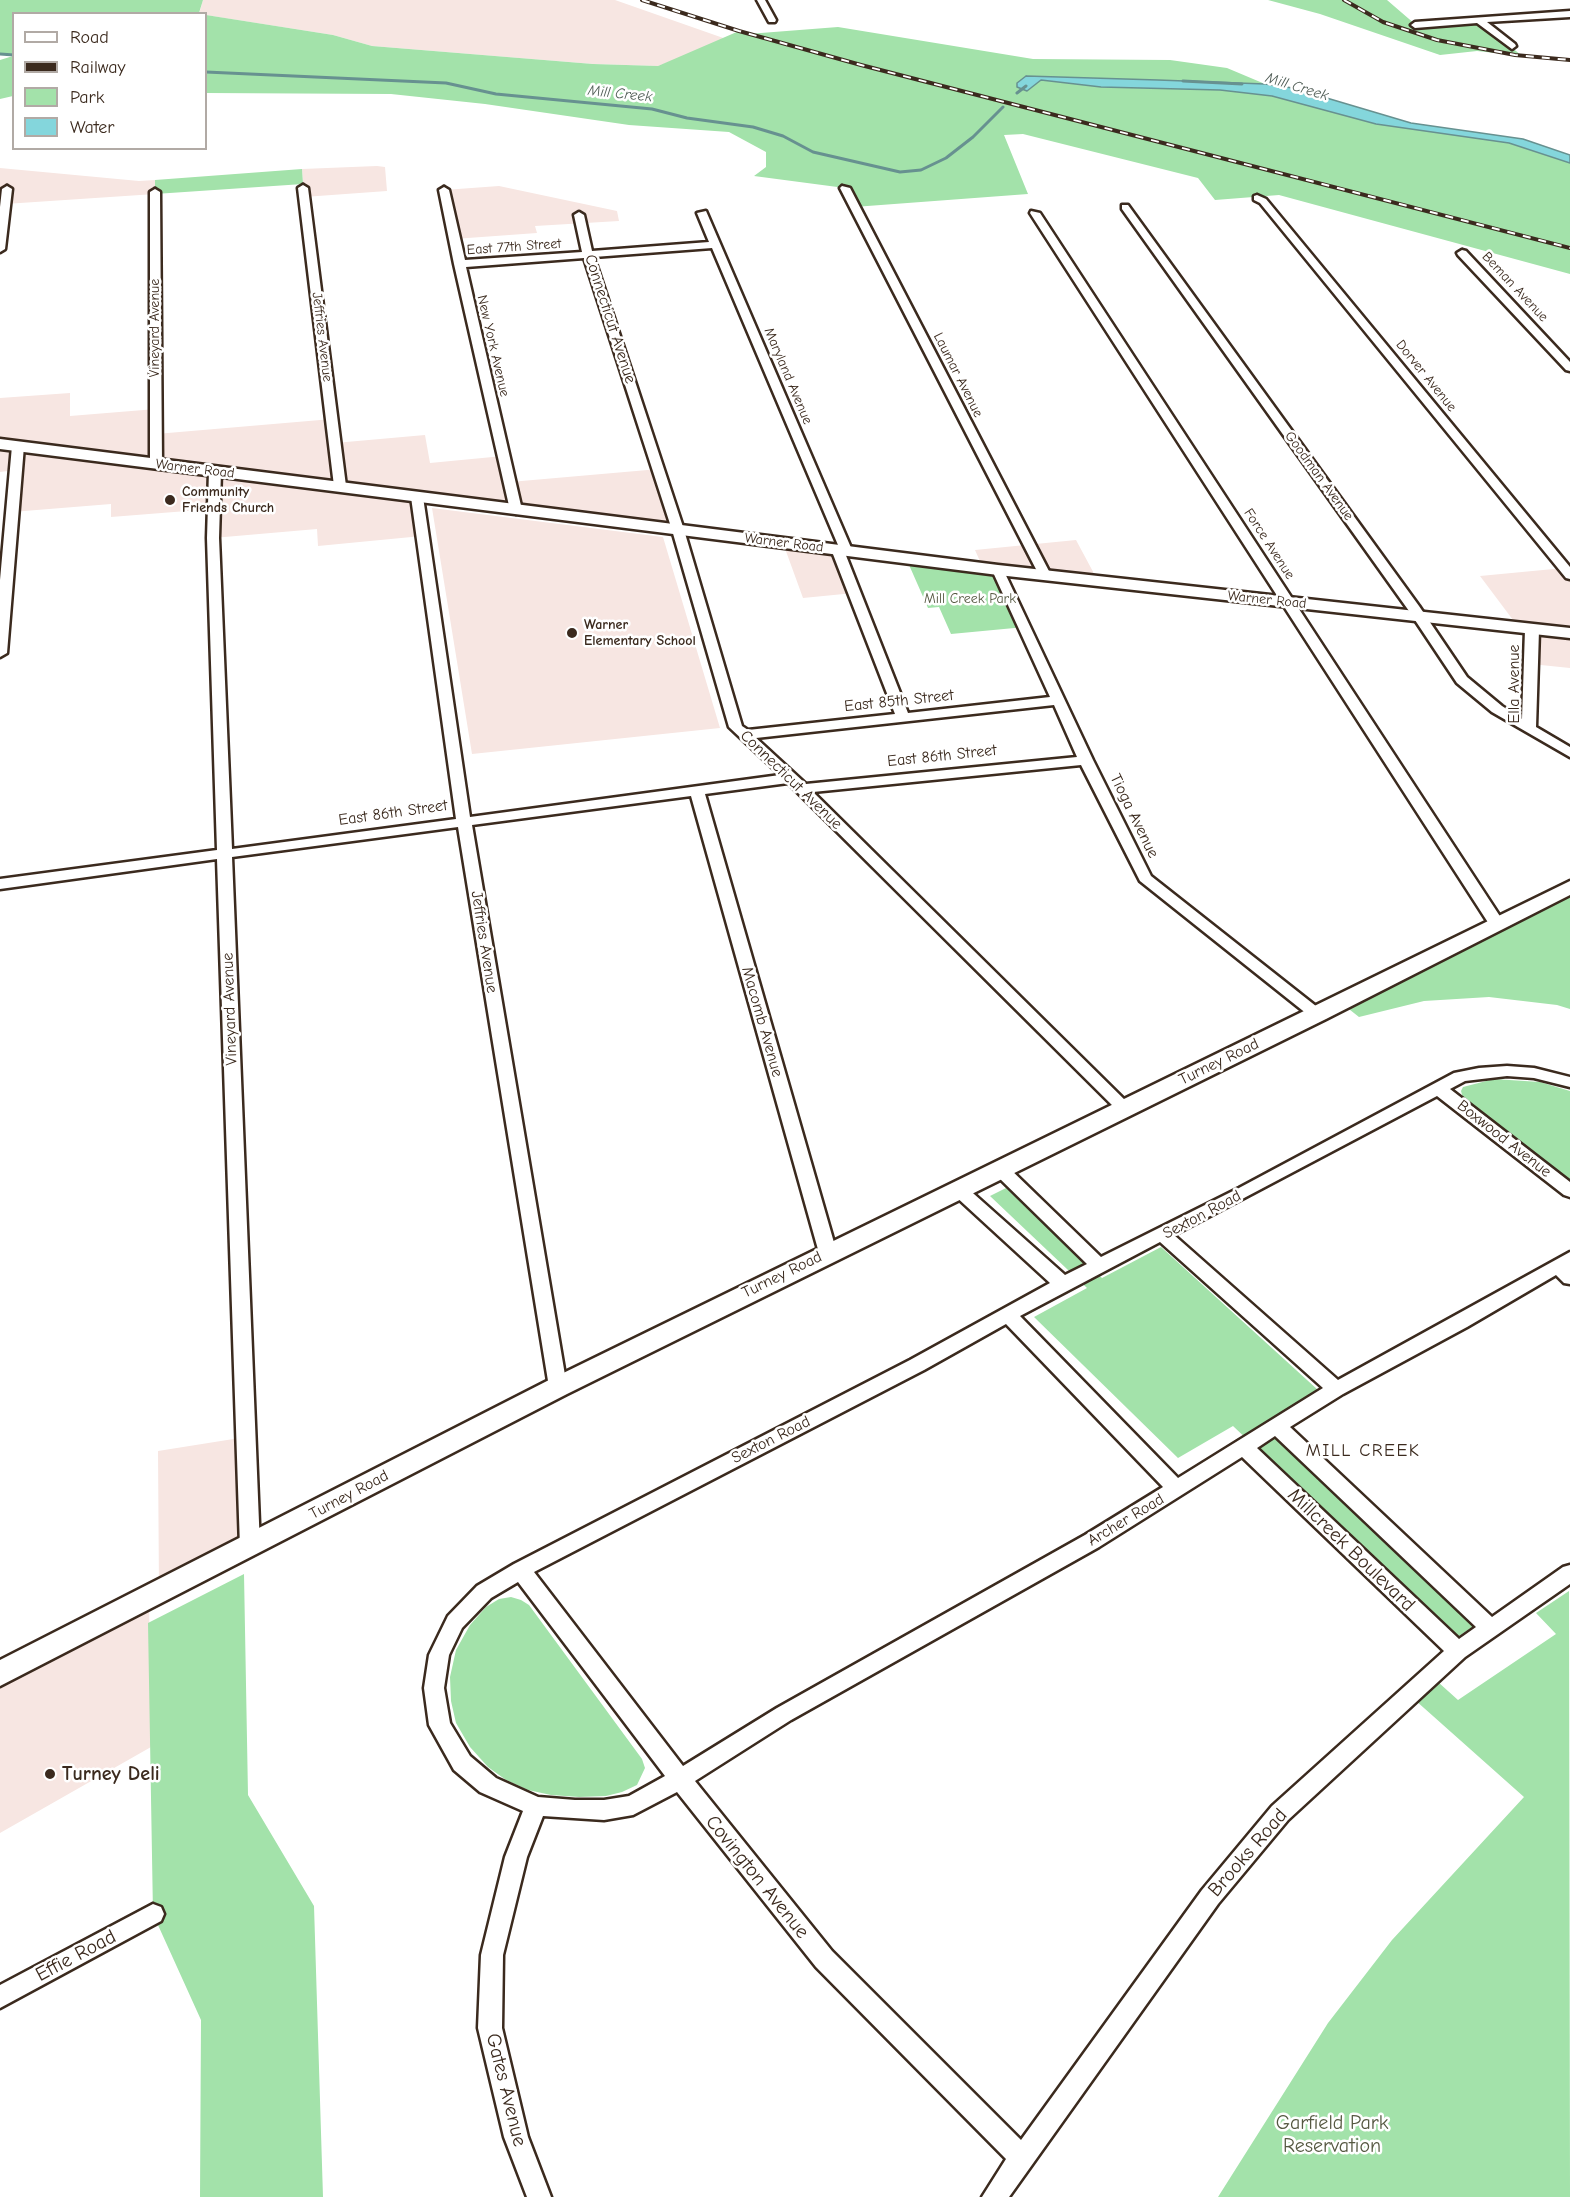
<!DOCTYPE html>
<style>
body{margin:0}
#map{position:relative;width:1570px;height:2197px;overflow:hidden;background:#fff;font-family:"Comic Neue",sans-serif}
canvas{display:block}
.legend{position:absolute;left:12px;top:12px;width:195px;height:138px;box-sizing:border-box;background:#fff;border:2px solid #b1aaa5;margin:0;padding:8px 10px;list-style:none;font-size:18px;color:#3b2a1e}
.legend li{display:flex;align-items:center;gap:12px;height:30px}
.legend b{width:30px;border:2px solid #b1aaa5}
</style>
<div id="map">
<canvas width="1570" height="2197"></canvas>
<ul class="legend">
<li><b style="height:8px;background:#fff"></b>Road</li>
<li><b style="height:8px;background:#3b2a1e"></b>Railway</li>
<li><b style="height:16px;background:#a3e2aa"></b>Park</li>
<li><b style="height:16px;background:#84d6dc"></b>Water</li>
</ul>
</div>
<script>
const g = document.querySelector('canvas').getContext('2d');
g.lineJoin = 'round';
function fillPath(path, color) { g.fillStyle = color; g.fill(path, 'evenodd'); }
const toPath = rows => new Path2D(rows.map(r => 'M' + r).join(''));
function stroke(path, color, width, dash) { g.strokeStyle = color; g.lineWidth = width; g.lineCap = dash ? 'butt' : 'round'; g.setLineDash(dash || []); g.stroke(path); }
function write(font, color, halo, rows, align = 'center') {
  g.font = font + ' "Comic Neue",sans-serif'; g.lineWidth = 5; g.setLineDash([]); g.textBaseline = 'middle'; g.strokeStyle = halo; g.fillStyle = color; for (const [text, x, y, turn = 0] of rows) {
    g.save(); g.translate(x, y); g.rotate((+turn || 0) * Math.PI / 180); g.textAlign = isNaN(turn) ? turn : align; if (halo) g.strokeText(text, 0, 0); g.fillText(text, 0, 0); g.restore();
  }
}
const built = toPath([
 [203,0,615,0,729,40,658,66,593,64,372,46,333,35,199,14],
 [377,166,385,167,387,191,304,197,302,169],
 [0,168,139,181,155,180,155,194,5,204,6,189,0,190],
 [499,186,617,211,619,221,535,226,537,233,454,239,444,190],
 [70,393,70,416,156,409,156,434,332,419,335,443,425,435,430,463,503,456,510,482,659,469,678,530,417,497,422,536,318,546,317,529,213,538,212,509,111,517,111,504,12,512,15,470,0,472,0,398],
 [432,508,663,537,720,728,472,754],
 [1076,540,1098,581,983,568,975,550],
 [783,543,837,549,854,593,803,598],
 [1564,568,1570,575,1570,668,1531,664,1532,630,1519,628,1480,576],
 [246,1437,250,1547,159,1593,158,1451],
 [149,1598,151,1747,0,1833,0,1674]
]);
const green = toPath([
 [0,0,203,0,199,13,14,14,13,55,0,54],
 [1268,0,1387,0,1416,25,1480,21,1522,56,1477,51,1440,55,1320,14],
 [206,15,333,35,372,46,593,64,658,66,739,31,748,34,838,27,1033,59,1170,60,1227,68,1265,84,1027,76,1017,83,1027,90,1041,80,1101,87,1220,90,1272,96,1376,124,1509,143,1570,163,1570,274,1279,195,1215,200,1198,178,1023,134,1004,135,1028,194,854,207,845,188,754,176,766,167,766,152,729,132,629,125,485,104,391,94,206,93],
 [13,56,13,96,0,99,0,60],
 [302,169,303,184,155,194,155,180],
 [906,558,998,570,1025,627,951,634,939,607,928,608],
 [1570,887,1570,1009,1557,1005,1489,997,1424,1001,1359,1017,1340,1002],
 [1494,1079,1540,1082,1570,1091,1570,1181,1463,1098,1461,1091,1463,1087],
 [1006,1188,1102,1278,1161,1247,1318,1390,1266,1421,1481,1621,1456,1638,1233,1426,1178,1458,1034,1317,1087,1288,990,1196],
 [244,1574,248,1795,314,1906,323,2197,200,2197,201,2020,153,1914,148,1623],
 [1569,1591,1570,2197,1218,2197,1328,2023,1392,1940,1524,1797,1415,1700,1438,1682,1458,1700,1556,1634,1536,1613],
 [511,1597,521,1600,529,1605,642,1759,645,1768,637,1785,622,1792,606,1796,579,1797,551,1795,528,1790,506,1780,488,1767,470,1747,456,1723,451,1701,450,1677,456,1650,470,1625,486,1607,499,1599]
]);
const water = toPath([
 [1026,76,1158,80,1265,84,1293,88,1411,123,1523,139,1570,155,1570,163,1509,143,1376,124,1272,96,1220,90,1101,87,1041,80,1027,91,1017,87,1017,83,1026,76]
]);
const stream = toPath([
 [0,54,14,55],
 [206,72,446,83,496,94,652,109,687,118,753,127,783,136,813,152,900,172,921,170,946,158,973,137,1003,107],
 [1183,81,1242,84],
 [1017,93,1026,86]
]);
const street = toPath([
 [757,0,765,0,776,20,775,22,769,22,757,0],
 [1570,11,1570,17,1487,22,1515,44,1516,46,1512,49,1477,23,1415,28,1411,25,1415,22,1570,11],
 [303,185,308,188,346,486,340,490,334,486,298,188,303,185],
 [7,186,12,189,5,249,0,252,0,207,2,189,7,186],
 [842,186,850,188,1051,575,1049,578,1045,579,1039,575,840,188,842,186],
 [444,187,449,190,465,260,582,252,574,215,579,212,584,215,592,251,709,242,697,213,706,211,852,550,845,553,908,713,1050,697,992,570,998,566,1002,567,1093,760,1151,876,1326,1014,1324,1018,1312,1018,1140,881,1081,765,813,792,1133,1108,1131,1112,1125,1114,1119,1112,788,783,705,794,837,1253,834,1257,828,1259,822,1257,819,1253,691,796,472,825,567,1387,565,1392,558,1394,551,1392,549,1387,458,827,232,857,260,1547,257,1553,250,1555,243,1553,240,1547,217,859,0,889,0,879,217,850,207,538,209,471,215,467,221,471,219,538,232,849,456,819,411,497,417,493,423,497,470,817,780,775,729,727,672,530,584,258,466,267,522,510,516,514,510,510,454,264,439,190,444,187],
 [712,248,838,545,831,549,895,714,748,730,742,726,684,530,594,257,712,248],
 [1054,705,1077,757,806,784,756,738,1054,705],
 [155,189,160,192,162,464,156,468,150,464,150,192,155,189],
 [1257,195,1266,199,1570,567,1570,579,1566,578,1260,203,1254,200,1254,196,1257,195],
 [1122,205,1128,205,1419,606,1467,677,1502,706,1522,719,1525,630,1532,626,1537,627,1539,630,1536,727,1570,747,1570,757,1492,712,1457,683,1409,611,1122,209,1122,205],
 [1031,211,1040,213,1505,924,1502,927,1492,927,1489,924,1030,213,1031,211],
 [1462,250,1466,251,1570,362,1570,371,1566,370,1458,255,1457,253,1462,250],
 [18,443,24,446,7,653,0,657,0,580,12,446,18,443],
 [1507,1066,1534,1068,1570,1077,1570,1087,1534,1078,1507,1076,1465,1081,1450,1089,1570,1182,1570,1197,1564,1195,1437,1096,1174,1235,1338,1380,1570,1252,1570,1284,1564,1283,1556,1275,1467,1327,1343,1394,1290,1427,1492,1617,1563,1567,1570,1565,1570,1584,1465,1657,1288,1820,1218,1904,1009,2197,982,2197,1006,2159,816,1967,677,1792,633,1815,604,1820,543,1816,527,1857,503,1955,502,2028,528,2137,551,2197,527,2197,504,2137,478,2028,481,1955,505,1857,523,1811,480,1792,454,1770,429,1725,424,1688,429,1655,448,1616,477,1586,514,1564,910,1360,1050,1283,953,1194,950,1190,953,1186,965,1186,1065,1275,1087,1264,995,1174,992,1170,995,1166,1007,1166,1101,1257,1239,1188,1454,1073,1479,1068,1507,1066],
 [1160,1242,1323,1388,1178,1478,1020,1316,1160,1242],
 [1006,1324,1163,1487,1085,1535,777,1708,683,1766,534,1572,924,1370,1006,1324],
 [1275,1436,1476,1627,1459,1639,1257,1448,1275,1436],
 [1242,1457,1444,1651,1272,1806,1202,1890,1021,2140,832,1951,695,1781,791,1720,1099,1547,1242,1457],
 [518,1582,665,1776,629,1796,604,1800,575,1800,538,1797,496,1778,470,1756,450,1723,444,1688,449,1655,462,1628,491,1598,518,1582],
 [153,1904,161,1907,164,1914,161,1921,0,2008,0,1985,153,1904]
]);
const secondary = toPath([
 [0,439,998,565,1570,628,1570,638,998,575,0,449,0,439],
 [1570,881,1570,895,1326,1019,567,1394,0,1686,0,1660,549,1380,1570,881]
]);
const rail = toPath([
 [642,0,739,31,861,65,1570,248],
 [1344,0,1383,22,1437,40,1515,55,1570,60]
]);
const markers = [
 [170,500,6,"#3b2a1e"],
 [572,633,6,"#3b2a1e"],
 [50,1774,6,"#3b2a1e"]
];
const farStreetnames = [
 ["East 77th Street",514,247,-4],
 ["Beman Avenue",1515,287,47],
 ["Vineyard Avenue",155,328,-90],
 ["Jeffries Avenue",322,337,83],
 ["New York Avenue",493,346,77],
 ["Laumar Avenue",958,375,63],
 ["Maryland Avenue",788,376,67],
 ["Dorver Avenue",1426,376,51],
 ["Warner Road",195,469,7],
 ["Goodman Avenue",1319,476,54],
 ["Warner Road",784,543,7],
 ["Force Avenue",1269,544,57],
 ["Warner Road",1267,600,6]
];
const farPoinames = [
 ["Community",182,492],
 ["Friends Church",182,508],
 ["Warner",584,625],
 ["Elementary School",584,641]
];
const farParknames = [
 ["Mill Creek Park",970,599]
];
const farWaternames = [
 ["Mill Creek",1297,87,17],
 ["Mill Creek",620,94,6]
];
const streetNames = [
 ["Connecticut Avenue",610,319,72],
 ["Ella Avenue",1514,684,-90],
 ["East 85th Street",899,701,-6],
 ["East 86th Street",942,756,-6],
 ["Connecticut Avenue",791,780,44],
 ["East 86th Street",393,813,-8],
 ["Tioga Avenue",1134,816,64],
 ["Jeffries Avenue",484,942,81],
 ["Vineyard Avenue",230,1009,-92],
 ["Macomb Avenue",762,1022,74],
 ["Turney Road",1219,1062,-26],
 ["Boxwood Avenue",1504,1139,38],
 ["Sexton Road",1202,1215,-28],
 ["Turney Road",782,1275,-26],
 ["Sexton Road",771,1440,-27],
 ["Turney Road",349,1495,-28],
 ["Archer Road",1126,1520,-31]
];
const neighbourhoodNames = [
 ["MILL CREEK",1363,1451]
];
const nearStreetnames = [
 ["Millcreek Boulevard",1351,1550,44],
 ["Brooks Road",1248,1853,-49],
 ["Covington Avenue",757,1877,51],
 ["Effie Road",76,1956,-28],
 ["Gates Avenue",506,2090,76]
];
const nearPoinames = [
 ["Turney Deli",62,1774]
];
const nearParknames = [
 ["Garfield Park",1332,2123],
 ["Reservation",1332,2146]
];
fillPath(built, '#f7e6e2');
fillPath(green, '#a3e2aa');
fillPath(water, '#84d6dc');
stroke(water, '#679190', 1.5);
stroke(stream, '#679190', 3);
stroke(street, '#3b2a1e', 5);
stroke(secondary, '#3b2a1e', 5);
fillPath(street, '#fff');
fillPath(secondary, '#fff');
stroke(rail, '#3b2a1e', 4);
stroke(rail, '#fff', 2, [8]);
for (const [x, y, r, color] of markers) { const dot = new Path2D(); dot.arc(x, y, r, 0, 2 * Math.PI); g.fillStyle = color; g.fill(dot); stroke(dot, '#fff', 2); }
write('14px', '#3b2a1e', '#fff', farStreetnames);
write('bold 14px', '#3b2a1e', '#fff', farPoinames, 'left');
write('14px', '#555841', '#fff', farParknames);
write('italic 15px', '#515e57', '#fff', farWaternames);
write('16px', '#3b2a1e', '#fff', streetNames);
g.letterSpacing = '1.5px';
write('18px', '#3b2a1e', '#fff', neighbourhoodNames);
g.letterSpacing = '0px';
write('20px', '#3b2a1e', '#fff', nearStreetnames);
write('bold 20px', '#3b2a1e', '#fff', nearPoinames, 'left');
write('20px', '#555841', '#fff', nearParknames);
</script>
